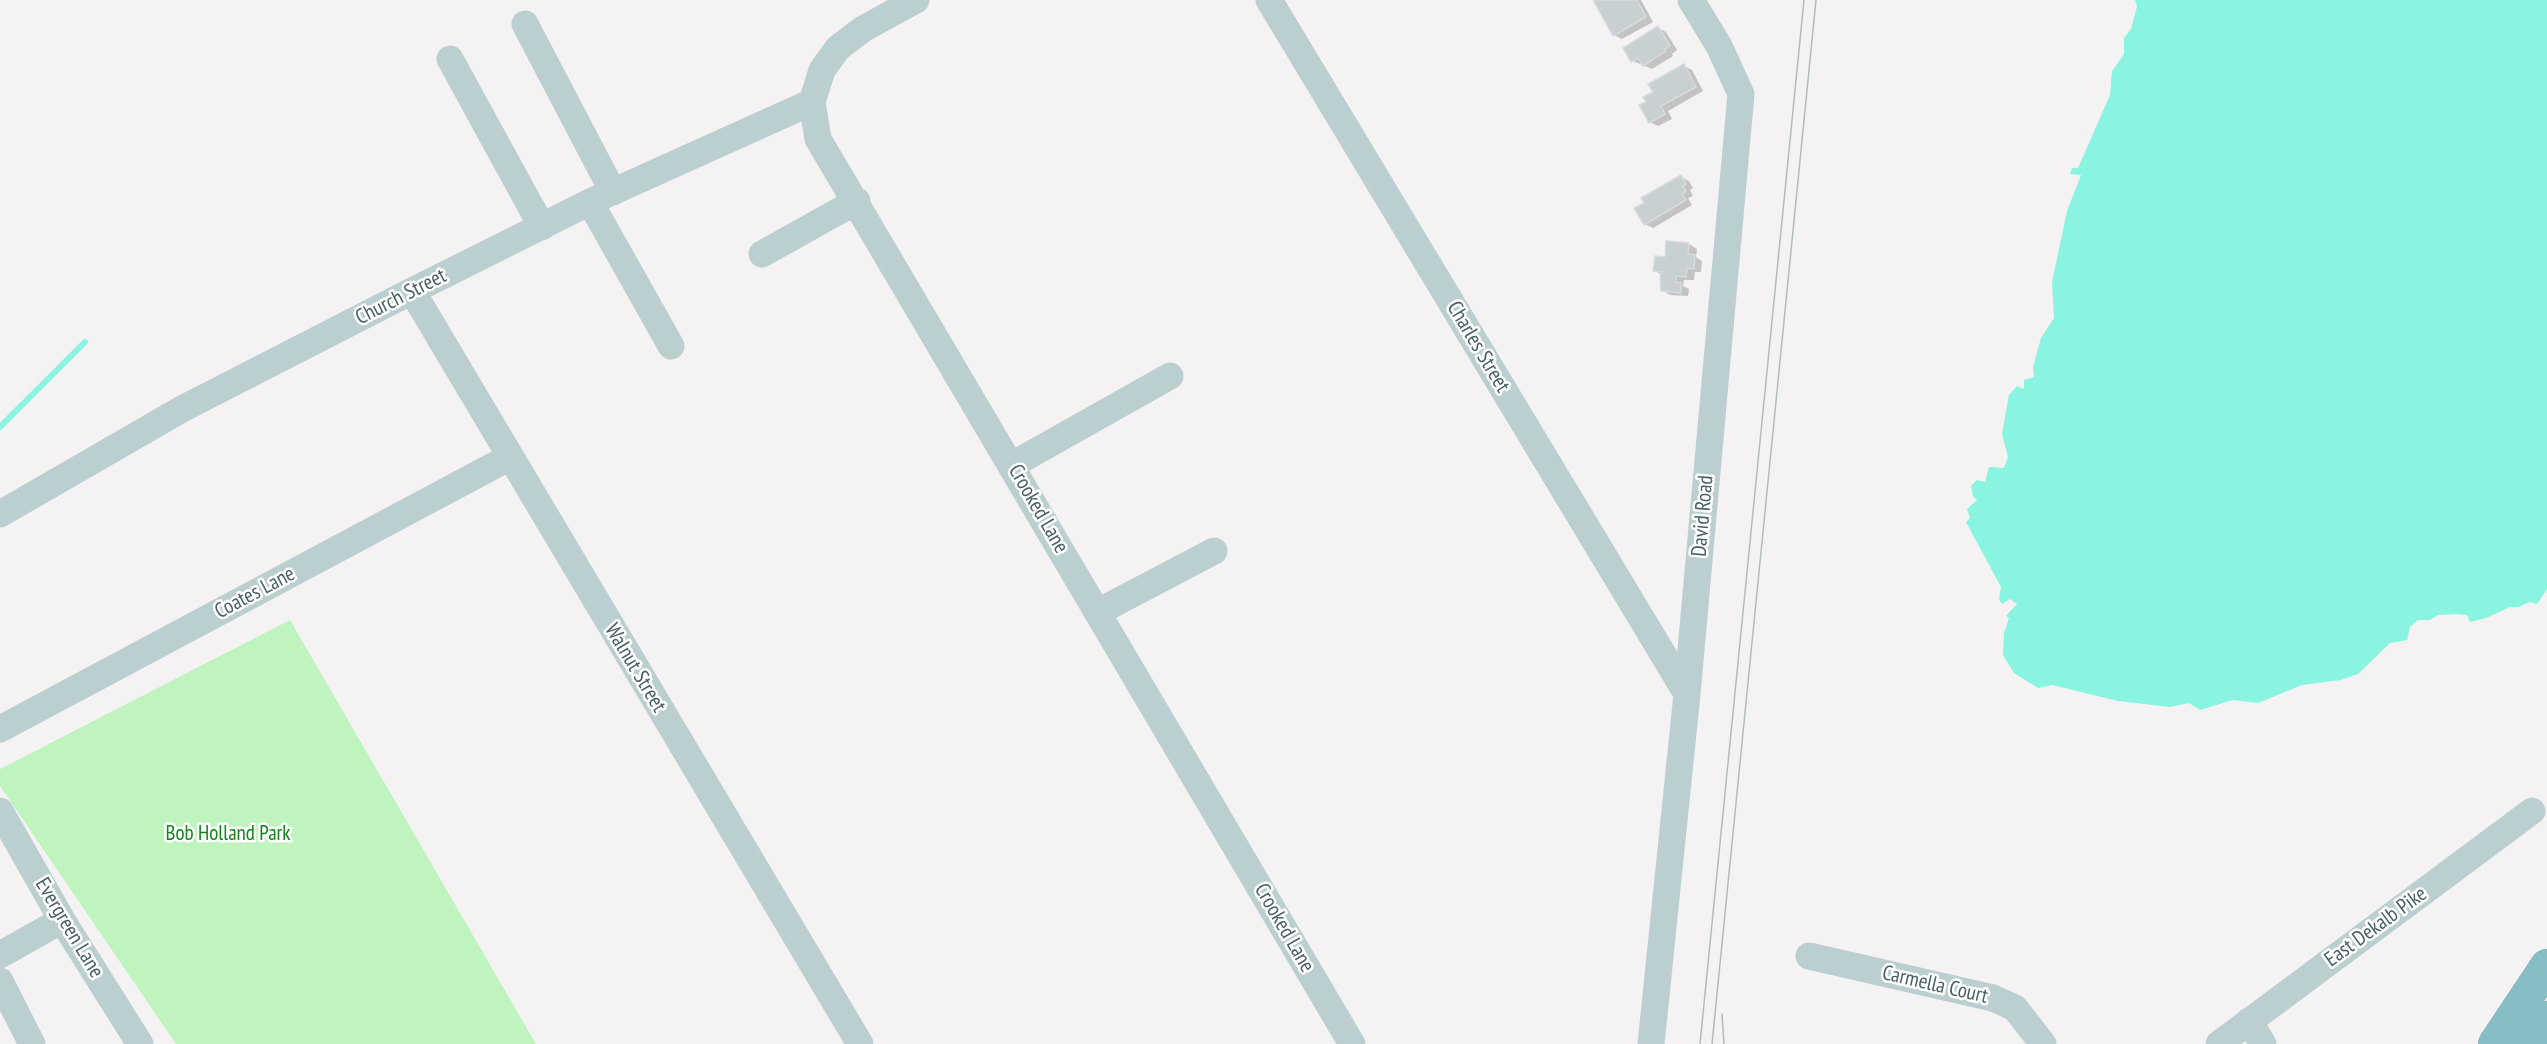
<!DOCTYPE html>
<style>
body{margin:0}
canvas{display:block;background:#f5f2f3}
</style>
<canvas width="2547" height="1044"></canvas>
<script>
const g = document.querySelector('canvas').getContext('2d');
g.lineJoin = 'round';
function fillPath(path, color) { g.fillStyle = color; g.fill(path, 'evenodd'); }
const toPath = rows => new Path2D(rows.map(r => 'M' + r).join(''));
function stroke(path, color, width, dash) { g.strokeStyle = color; g.lineWidth = width; g.lineCap = dash ? 'butt' : 'round'; g.setLineDash(dash || []); g.stroke(path); }
function write(font, color, halo, rows, align = 'center') {
  g.font = font + ' "PT Sans Narrow",sans-serif'; g.lineWidth = 5; g.setLineDash([]); g.textBaseline = 'middle'; g.strokeStyle = halo; g.fillStyle = color; for (const [text, x, y, turn = 0] of rows) {
    g.save(); g.translate(x, y); g.rotate((+turn || 0) * Math.PI / 180); g.textAlign = isNaN(turn) ? turn : align; if (halo) g.strokeText(text, 0, 0); g.fillText(text, 0, 0); g.restore();
  }
}
const green = toPath([
 [290,620,536,1044,176,1044,0,786,0,769]
]);
const water = toPath([
 [2135,0,2547,0,2547,589,2537,604,2530,602,2518,607,2510,607,2486,618,2470,622,2467,615,2458,614,2438,615,2430,620,2418,620,2410,627,2407,640,2390,643,2358,674,2341,680,2302,685,2258,703,2233,700,2200,710,2189,703,2170,707,2118,701,2052,685,2038,688,2014,673,2003,655,2004,633,2009,618,2006,616,2017,604,2010,599,2002,604,1999,599,2001,587,1966,522,1970,518,1967,509,1977,500,1973,496,1971,486,1977,480,1985,482,1989,467,2004,468,2008,457,2002,434,2009,395,2017,386,2024,389,2024,380,2034,377,2033,367,2041,338,2054,318,2052,282,2067,211,2081,175,2070,174,2072,168,2078,168,2110,95,2112,71,2124,54,2124,38,2131,29,2137,7]
]);
const shadow = toPath([
 [1596,0,1641,0,1653,22,1622,39,1614,35],
 [1658,28,1666,32,1677,50,1672,54,1673,56,1652,69,1633,61],
 [1684,66,1692,70,1703,91,1668,111,1672,119,1658,126,1650,122,1648,102],
 [1681,177,1689,181,1693,188,1690,190,1693,196,1688,198,1692,205,1653,228,1645,224],
 [1689,244,1697,249,1696,257,1702,261,1701,272,1695,272,1694,280,1684,280,1683,286,1689,289,1688,296,1670,295,1662,290,1661,274,1655,271,1666,259]
]);
const stream = toPath([
 [0,427,85,342]
]);
const building = toPath([
 [1593,0,1637,0,1646,17,1613,36,1593,0],
 [1658,26,1670,46,1665,49,1666,51,1643,66,1638,58,1631,62,1623,48,1658,26],
 [1684,64,1696,87,1661,106,1665,114,1649,123,1639,105,1646,102,1643,97,1653,92,1648,84,1684,64],
 [1681,175,1686,184,1683,186,1686,191,1682,194,1686,200,1644,225,1634,208,1644,203,1641,198,1681,175],
 [1666,241,1689,243,1688,254,1695,255,1694,269,1687,268,1686,277,1676,276,1676,282,1681,283,1681,293,1661,291,1660,274,1663,272,1653,271,1655,256,1665,257,1666,241]
]);
const minor = toPath([
 [916,0,863,29,838,48,822,70,812,102,818,139,1352,1044],
 [1269,0,1687,694],
 [525,24,613,192],
 [450,59,542,227],
 [590,202,671,346],
 [762,254,857,201],
 [412,291,860,1044],
 [1012,465,1170,376],
 [0,514,182,409,412,291,590,202,812,102],
 [1098,612,1214,551],
 [0,729,510,457],
 [0,811,62,920,140,1044],
 [0,955,62,920],
 [1809,956,1993,998,2015,1008,2043,1044],
 [0,981,32,1044],
 [2249,1021,2263,1044],
 [1651,1044,1687,694,1741,94,1719,46,1691,0],
 [2219,1044,2532,811]
]);
const highway = toPath([
 [2495,1044,2547,966],
 [2529,1044,2547,1018]
]);
const tram = toPath([
 [1722,1014,1724,1044],
 [1700,1044,1804,0],
 [1712,1044,1816,0]
]);
const streetNames = [
 ["Church Street",401,297,-27],
 ["Charles Street",1478,347,59],
 ["Crooked Lane",1038,509,60],
 ["David Road",1703,516,-85],
 ["Coates Lane",255,593,-28],
 ["Walnut Street",635,668,59],
 ["East Dekalb Pike",2376,927,-36],
 ["Evergreen Lane",69,928,59],
 ["Crooked Lane",1284,928,60],
 ["Carmella Court",1935,985,13]
];
const parkNames = [
 ["Bob Holland Park",228,834]
];
fillPath(green, '#c0f4bf');
fillPath(water, '#89f4df');
fillPath(shadow, '#0003');
stroke(stream, '#89f4df', 6);
fillPath(building, '#c9d0d2');
stroke(building, '#d6dbde', 1.5);
stroke(highway, '#72a9b0', 34);
stroke(minor, '#bccfd0', 27);
stroke(highway, '#87bdc4', 33);
stroke(tram, '#b4bbbd', 1.5);
write('21px', '#486062', '#fff', streetNames);
write('21px', '#10861b', '#fff', parkNames);
</script>
